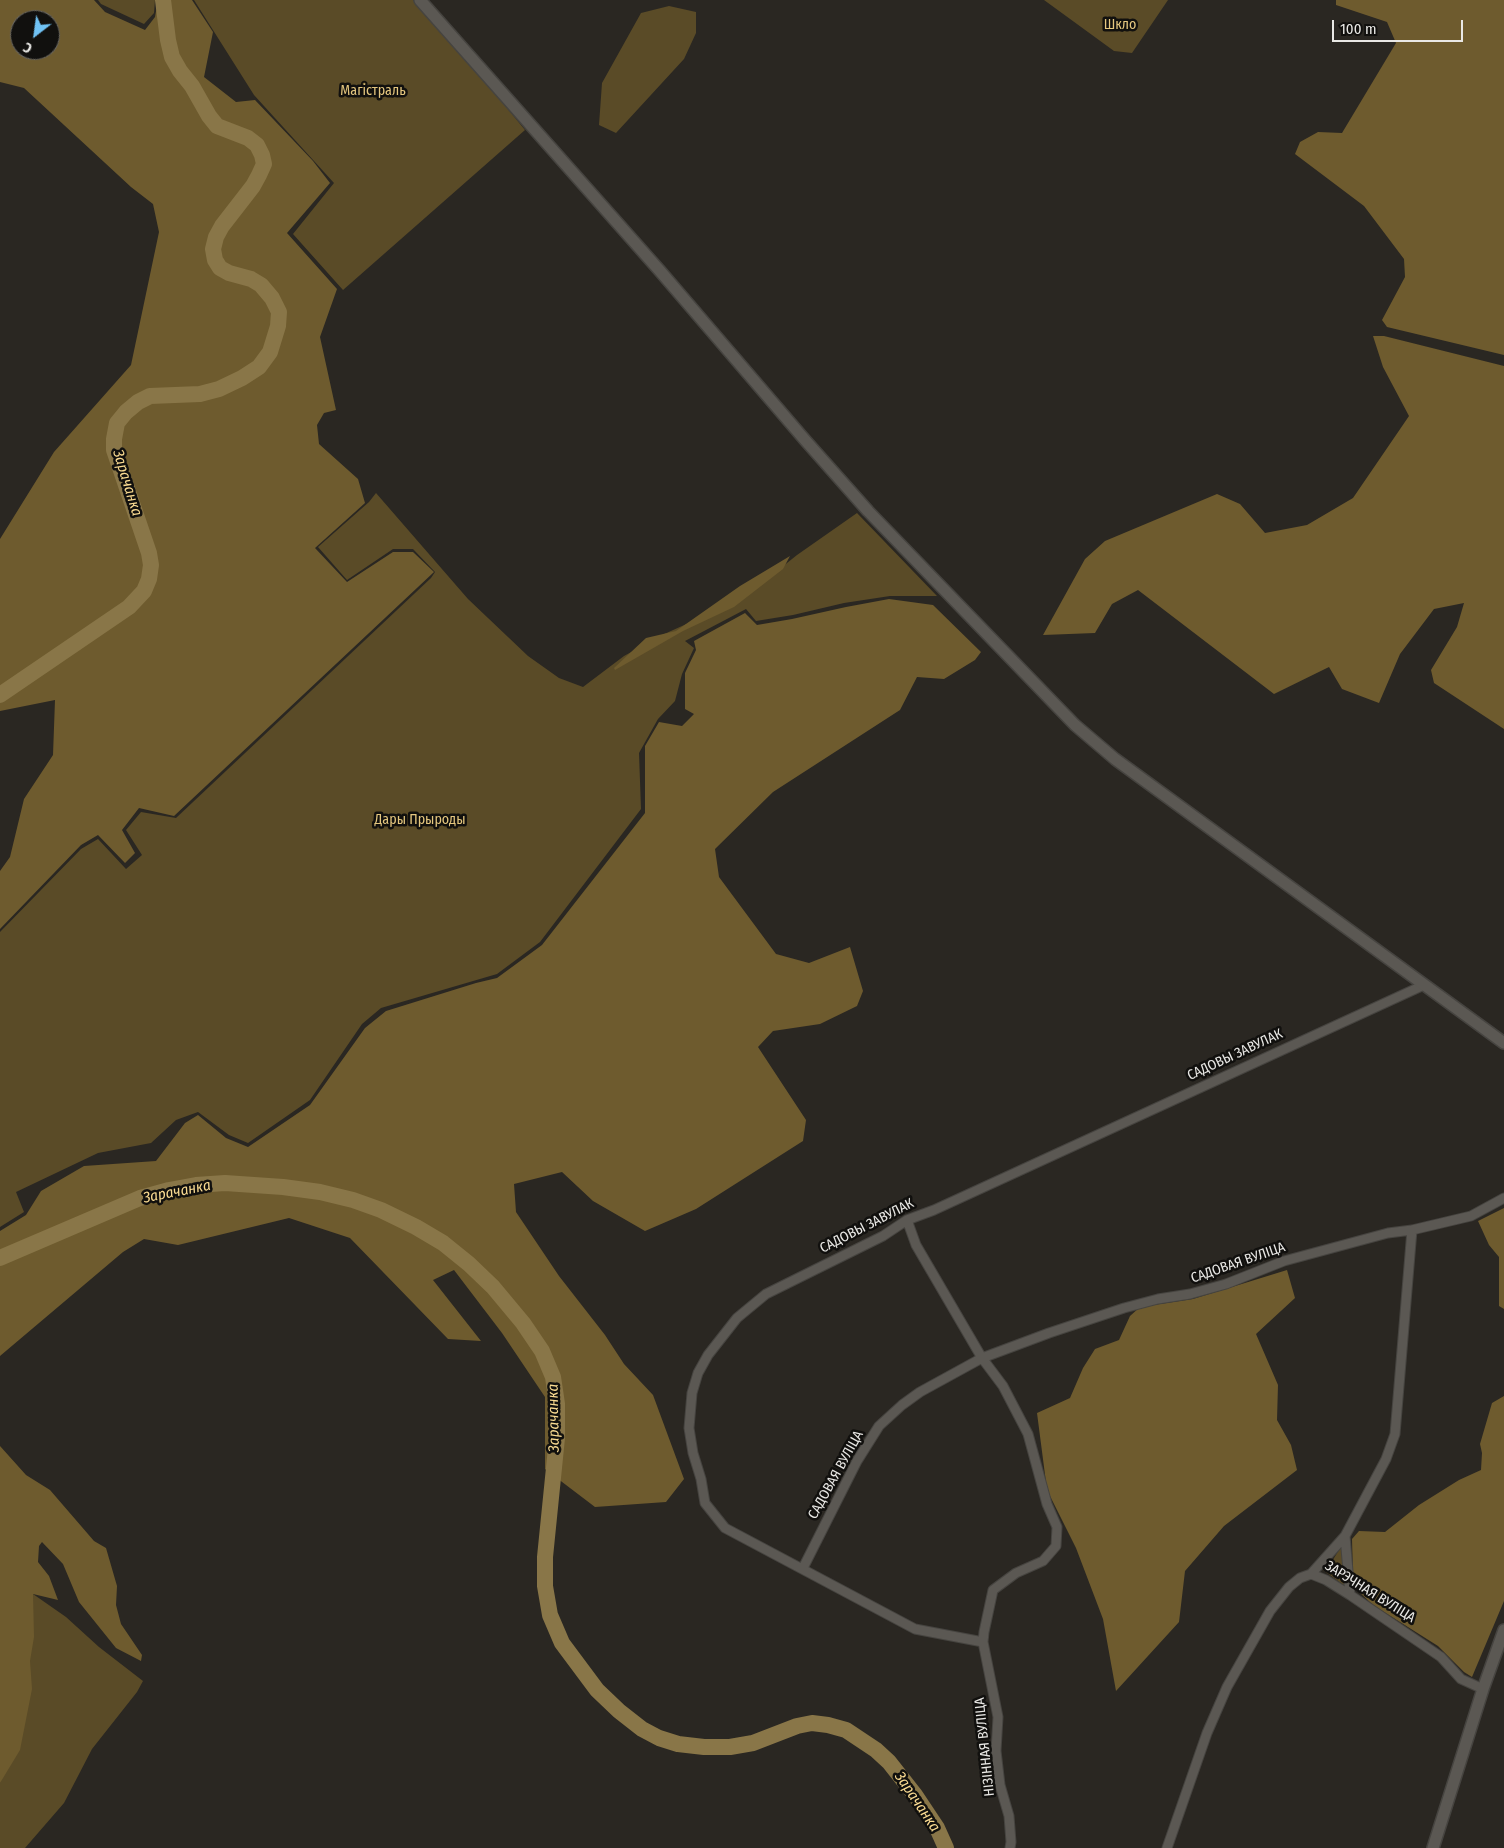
<!DOCTYPE html>
<meta charset="utf-8">
<style>
body{margin:0}
#map{position:relative;width:1504px;height:1848px;overflow:hidden;background:#2a2722;font-family:"Fira Sans Condensed",sans-serif}
canvas{display:block}
.north{position:absolute;left:10px;top:10px;width:50px;height:50px;box-sizing:border-box;background:#11100e;border:1px solid #676664;border-radius:50%;rotate:210deg;font-size:14px;font-weight:700;line-height:20px;text-align:center;color:#e9e8e5}
.north::after{content:'';display:block;margin:auto;width:18px;height:22px;background:#70c2f4;clip-path:polygon(50% 0,100% 100%,50% 72%,0 100%)}
.scale{position:absolute;left:1332px;top:20px;width:131px;height:22px;box-sizing:border-box;border:2px solid #e9e8e5;border-top:0;padding-left:6px;font-size:15px;line-height:18px;white-space:nowrap;color:#e9e8e5;-webkit-text-stroke:4px #11100e;paint-order:stroke}
</style>
<div id="map">
<canvas width="1504" height="1848"></canvas>
<div class="north">С</div>
<div class="scale">100 m</div>
</div>
<script>
const g = document.querySelector('canvas').getContext('2d');
g.lineJoin = 'round';
function fillPath(path, color) { g.fillStyle = color; g.fill(path, 'evenodd'); }
const toPath = rows => new Path2D(rows.map(r => 'M' + r).join(''));
function stroke(path, color, width, dash) { g.strokeStyle = color; g.lineWidth = width; g.lineCap = dash ? 'butt' : 'round'; g.setLineDash(dash || []); g.stroke(path); }
function write(font, color, halo, rows, align = 'center') {
  g.font = font + ' "Fira Sans Condensed",sans-serif'; g.lineWidth = 5; g.setLineDash([]); g.textBaseline = 'middle'; g.strokeStyle = halo; g.fillStyle = color; for (const [text, x, y, turn = 0] of rows) {
    g.save(); g.translate(x, y); g.rotate((+turn || 0) * Math.PI / 180); g.textAlign = isNaN(turn) ? turn : align; if (halo) g.strokeText(text, 0, 0); g.fillText(text, 0, 0); g.restore();
  }
}
const green = toPath([
 [98,0,155,0,154,13,144,24,101,4],
 [194,0,413,0,471,64,525,130,343,290,293,234,334,183,254,95],
 [1044,0,1168,0,1132,53,1114,51],
 [669,6,696,12,696,33,684,59,616,133,599,125,602,83,641,13],
 [376,493,468,599,528,656,559,678,583,687,624,656,662,635,742,599,797,555,857,513,937,596,890,596,844,603,793,615,756,621,746,609,685,641,694,648,682,674,675,701,658,719,639,753,641,809,540,942,497,974,381,1008,362,1024,310,1100,248,1143,229,1135,198,1112,176,1120,151,1143,98,1153,16,1192,24,1212,0,1227,0,932,81,849,98,839,126,869,142,855,126,830,141,812,176,818,431,578,435,572,413,549,393,549,347,580,318,547,369,502],
 [1342,1545,1345,1586,1323,1570,1331,1563],
 [33,1594,66,1617,99,1647,143,1681,137,1692,92,1749,64,1803,25,1848,0,1848,0,1783]
]);
const forest = toPath([
 [0,0,94,0,105,12,145,30,155,17,158,0,192,0,213,32,204,77,236,102,255,100,313,161,330,183,287,233,337,289,320,337,336,410,324,413,317,425,319,444,358,479,365,503,315,548,347,582,393,552,413,552,434,572,174,816,139,808,122,830,135,853,125,863,98,835,81,845,0,929,0,871,10,857,24,799,53,755,55,700,0,711,0,539,54,452,131,365,159,232,153,204,131,187,24,88,0,82],
 [20,20,50,20,50,50,20,50],
 [1336,0,1504,0,1504,355,1387,327,1382,320,1405,277,1404,259,1364,206,1295,154,1300,142,1318,132,1342,133,1396,43,1387,22,1336,5],
 [1373,336,1384,336,1504,366,1504,729,1434,683,1431,670,1457,627,1464,603,1434,609,1400,654,1379,703,1342,689,1329,667,1274,694,1138,590,1112,604,1095,633,1043,635,1085,559,1105,541,1217,494,1240,504,1265,533,1307,525,1353,498,1409,416,1383,367],
 [790,556,783,569,734,607,683,631,615,670,614,668,646,638,676,631,740,586],
 [889,599,933,605,981,652,975,660,944,679,917,677,900,710,773,792,715,849,719,877,776,954,809,963,850,947,863,991,857,1006,820,1024,773,1031,758,1047,806,1120,803,1141,696,1209,645,1231,593,1201,562,1172,514,1184,516,1212,559,1276,605,1335,624,1364,653,1395,684,1479,666,1502,595,1507,545,1469,545,1397,502,1333,454,1270,433,1280,481,1341,448,1339,350,1238,289,1218,178,1245,144,1239,123,1252,0,1356,0,1231,26,1215,41,1191,84,1166,156,1161,185,1123,198,1115,226,1138,248,1147,310,1105,365,1028,386,1011,476,983,497,978,542,945,645,813,645,746,659,722,682,726,694,714,685,709,685,673,696,650,694,641,745,613,757,625,792,619,846,607],
 [1504,1208,1504,1309,1499,1306,1499,1257,1489,1245,1478,1221],
 [1287,1270,1295,1298,1256,1334,1278,1385,1277,1420,1291,1445,1297,1470,1224,1526,1185,1571,1179,1622,1116,1691,1103,1619,1076,1548,1047,1490,1037,1413,1070,1398,1083,1368,1095,1349,1119,1340,1130,1316,1140,1307,1193,1299],
 [1504,1396,1504,1601,1472,1677,1464,1672,1438,1646,1373,1605,1357,1590,1353,1575,1352,1539,1359,1531,1385,1532,1419,1505,1459,1480,1481,1470,1482,1453,1480,1444,1492,1403],
 [0,1446,26,1475,50,1490,94,1541,106,1548,117,1586,116,1605,121,1624,142,1655,141,1661,116,1648,79,1602,63,1564,42,1542,39,1546,38,1562,49,1576,58,1600,33,1594,34,1637,30,1661,32,1689,20,1750,0,1783]
]);
const river = toPath([
 [0,695,129,607,144,591,149,579,151,565,149,553,114,450,114,439,117,423,126,412,138,402,150,396,200,394,219,389,242,378,259,367,270,352,278,326,279,312,272,298,261,285,251,279,229,273,220,268,215,260,213,249,216,237,222,226,253,186,259,175,264,164,262,155,257,145,248,138,217,126,209,116,192,86,180,71,172,57,168,40,163,0],
 [0,1258,140,1198,169,1190,196,1185,225,1183,283,1187,320,1192,353,1200,381,1210,416,1227,443,1243,469,1264,493,1287,523,1323,542,1351,553,1377,557,1404,557,1438,545,1557,545,1586,550,1615,562,1643,597,1690,619,1711,642,1729,659,1738,678,1744,704,1747,730,1747,753,1743,797,1726,812,1723,828,1725,846,1730,876,1750,889,1762,915,1795,937,1828,946,1848]
]);
const minor = toPath([
 [907,1220,916,1245,982,1358,1003,1386,1028,1434,1047,1504,1057,1527,1056,1546,1043,1561,1016,1573,993,1590,984,1632,983,1642,998,1717,996,1751,1000,1785,1009,1816,1011,1842,1010,1848],
 [1345,1536,1386,1459,1395,1434,1412,1230],
 [803,1568,857,1461,879,1426,902,1405,920,1392,982,1358,1049,1333,1124,1308,1158,1299,1190,1294,1226,1284,1284,1261,1388,1233,1412,1230,1471,1216,1504,1198],
 [1311,1574,1345,1536,1350,1595],
 [983,1642,915,1629,725,1528,705,1503,701,1479,693,1453,689,1428,692,1393,698,1373,708,1355,737,1318,766,1294,883,1236,907,1220,934,1210,1424,985],
 [1167,1848,1207,1733,1227,1687,1270,1611,1289,1587,1300,1578,1311,1574,1326,1580,1350,1595,1441,1657,1461,1679,1483,1689]
]);
const tertiary = toPath([
 [420,0,660,271,805,440,868,511,1075,725,1115,759,1504,1043],
 [1433,1848,1483,1689,1504,1630]
]);
const parkNames = [
 ["Шкло",1120,25],
 ["Магістраль",373,91],
 ["Дары Прыроды",420,820]
];
const streetNames = [
 ["САДОВЫ ЗАВУЛАК",1235,1055,-25],
 ["САДОВЫ ЗАВУЛАК",867,1226,-27],
 ["САДОВАЯ ВУЛІЦА",1238,1263,-19],
 ["САДОВАЯ ВУЛІЦА",836,1475,-61],
 ["ЗАРЭЧНАЯ ВУЛІЦА",1370,1592,32],
 ["НІЗІННАЯ ВУЛІЦА",985,1747,-96]
];
const waterNames = [
 ["Зарачанка",127,483,73],
 ["Зарачанка",177,1192,-11],
 ["Зарачанка",554,1418,-91],
 ["Зарачанка",917,1802,56]
];
fillPath(green, '#5a4b27');
fillPath(forest, '#6e5b2e');
stroke(river, '#897648', 16);
stroke(minor, '#464440', 11);
stroke(tertiary, '#464440', 14);
stroke(minor, '#5b5853', 9);
stroke(tertiary, '#5b5853', 11);
write('14px', '#e5c77f', '#11100e', parkNames);
write('14px', '#e9e8e5', '#11100e', streetNames);
write('italic 15px', '#f9da91', '#11100e', waterNames);
</script>
